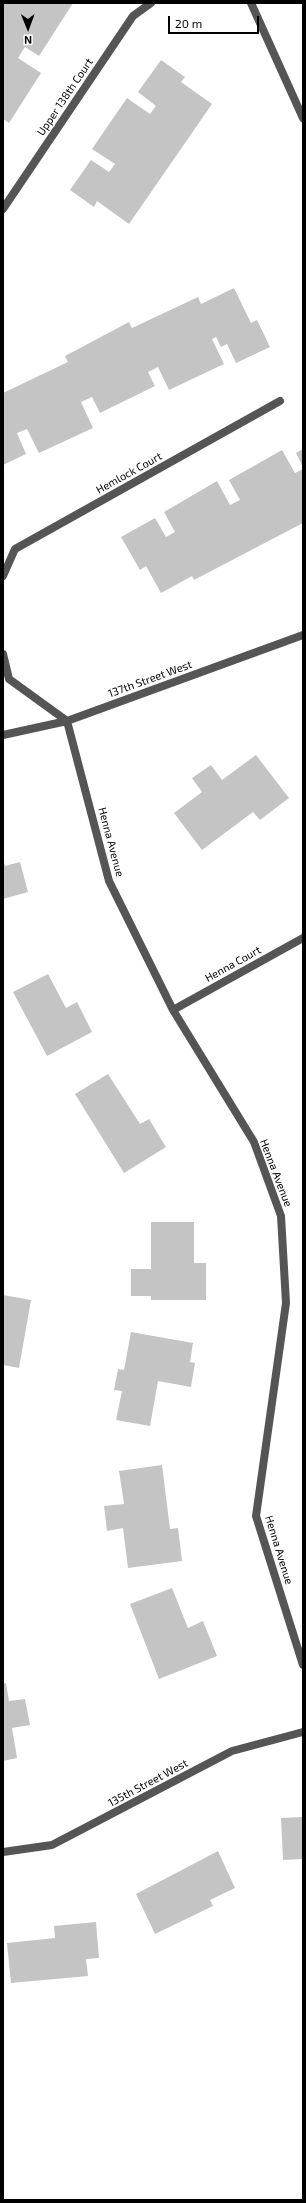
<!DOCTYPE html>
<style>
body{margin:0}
#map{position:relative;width:306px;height:2203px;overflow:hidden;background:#fff;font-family:"Exo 2",sans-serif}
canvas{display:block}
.frame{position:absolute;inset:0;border:4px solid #000;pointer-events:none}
.north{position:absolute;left:8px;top:8px;width:40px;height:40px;-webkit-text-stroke:3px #fff;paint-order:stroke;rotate:179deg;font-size:11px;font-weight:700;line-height:16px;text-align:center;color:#000}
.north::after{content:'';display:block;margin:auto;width:14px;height:18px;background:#000;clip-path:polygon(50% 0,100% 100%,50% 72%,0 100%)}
.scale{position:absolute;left:168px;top:16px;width:91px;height:18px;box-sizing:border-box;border:2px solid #000;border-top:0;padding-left:5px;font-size:12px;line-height:14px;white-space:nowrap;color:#000;-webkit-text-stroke:3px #fff;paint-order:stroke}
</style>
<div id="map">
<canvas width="306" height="2203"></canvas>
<div class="frame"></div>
<div class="north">N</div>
<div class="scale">20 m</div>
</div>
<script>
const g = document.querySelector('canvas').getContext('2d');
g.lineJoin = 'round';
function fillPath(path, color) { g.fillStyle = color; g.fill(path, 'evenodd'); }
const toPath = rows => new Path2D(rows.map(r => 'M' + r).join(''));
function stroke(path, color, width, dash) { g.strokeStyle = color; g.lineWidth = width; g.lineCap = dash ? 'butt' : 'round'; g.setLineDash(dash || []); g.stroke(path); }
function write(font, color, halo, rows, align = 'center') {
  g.font = font + ' "Exo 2",sans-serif'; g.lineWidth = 3; g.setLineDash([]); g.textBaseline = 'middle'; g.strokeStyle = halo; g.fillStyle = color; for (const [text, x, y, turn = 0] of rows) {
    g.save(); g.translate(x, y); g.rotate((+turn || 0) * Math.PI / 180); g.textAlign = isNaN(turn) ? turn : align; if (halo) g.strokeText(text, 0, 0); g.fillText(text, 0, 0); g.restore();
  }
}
const building = toPath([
 [3,3,73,3,39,56,25,47,18,58,41,73,9,123,3,119],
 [161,60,185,77,181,82,212,104,129,224,97,201,94,207,70,190,91,160,109,172,115,164,92,149,127,98,150,114,156,106,138,92],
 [234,288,251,323,257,320,270,347,236,363,227,344,221,347,216,337,212,339,224,364,169,390,158,367,148,372,155,386,100,413,92,397,81,402,93,428,39,453,27,429,17,433,26,454,3,465,3,393,68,362,65,356,129,322,132,328,198,297,201,304],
 [303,449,303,467,296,453],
 [282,450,295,473,303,469,303,523,194,580,192,576,161,593,146,566,140,570,121,537,155,518,166,537,175,532,164,512,217,481,230,505,240,500,229,480],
 [256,755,289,798,260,820,253,812,202,850,174,813,202,792,192,778,211,765,222,780],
 [3,859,5,866,20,862,28,892,3,899],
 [48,974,66,1008,77,1002,92,1032,47,1056,13,992],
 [108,1074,140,1124,149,1119,166,1147,124,1173,75,1094],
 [151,1222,194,1222,194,1263,206,1263,206,1300,151,1300,151,1296,131,1296,131,1269,151,1269],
 [3,1295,31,1300,19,1368,3,1365],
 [131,1332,193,1343,190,1362,195,1363,191,1387,158,1381,150,1426,116,1420,122,1391,114,1390,118,1369,124,1370],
 [162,1465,170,1529,178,1528,182,1561,128,1568,123,1528,107,1531,104,1506,124,1504,119,1471],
 [172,1588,188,1628,203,1621,217,1656,159,1679,130,1604],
 [6,1683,9,1701,25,1699,30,1725,12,1728,17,1758,3,1761,3,1684],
 [303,1817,303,1859,283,1860,281,1818],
 [218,1851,235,1888,210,1900,213,1906,155,1934,136,1894],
 [96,1922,99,1958,86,1959,88,1976,11,1983,7,1943,55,1938,54,1926]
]);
const street = toPath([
 [251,3,303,118],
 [3,209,133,16,151,3],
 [3,576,15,549,280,401],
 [3,654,9,679,67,721,109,881,173,1010,254,1142,281,1216,286,1303,256,1516,303,1665],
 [3,735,67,721,303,635],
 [173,1010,303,938],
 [3,1852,52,1845,232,1751,303,1732]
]);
const streetNames = [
 ["Upper 138th Court",65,97,-56],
 ["Hemlock Court",129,473,-29],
 ["137th Street West",150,679,-20],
 ["Henna Avenue",111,842,75],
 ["Henna Court",233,964,-29],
 ["Henna Avenue",276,1173,69],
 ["Henna Avenue",279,1550,73],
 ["135th Street West",148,1783,-28]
];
fillPath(building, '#c4c4c4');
stroke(street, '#555', 8);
write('11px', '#000', '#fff', streetNames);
</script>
